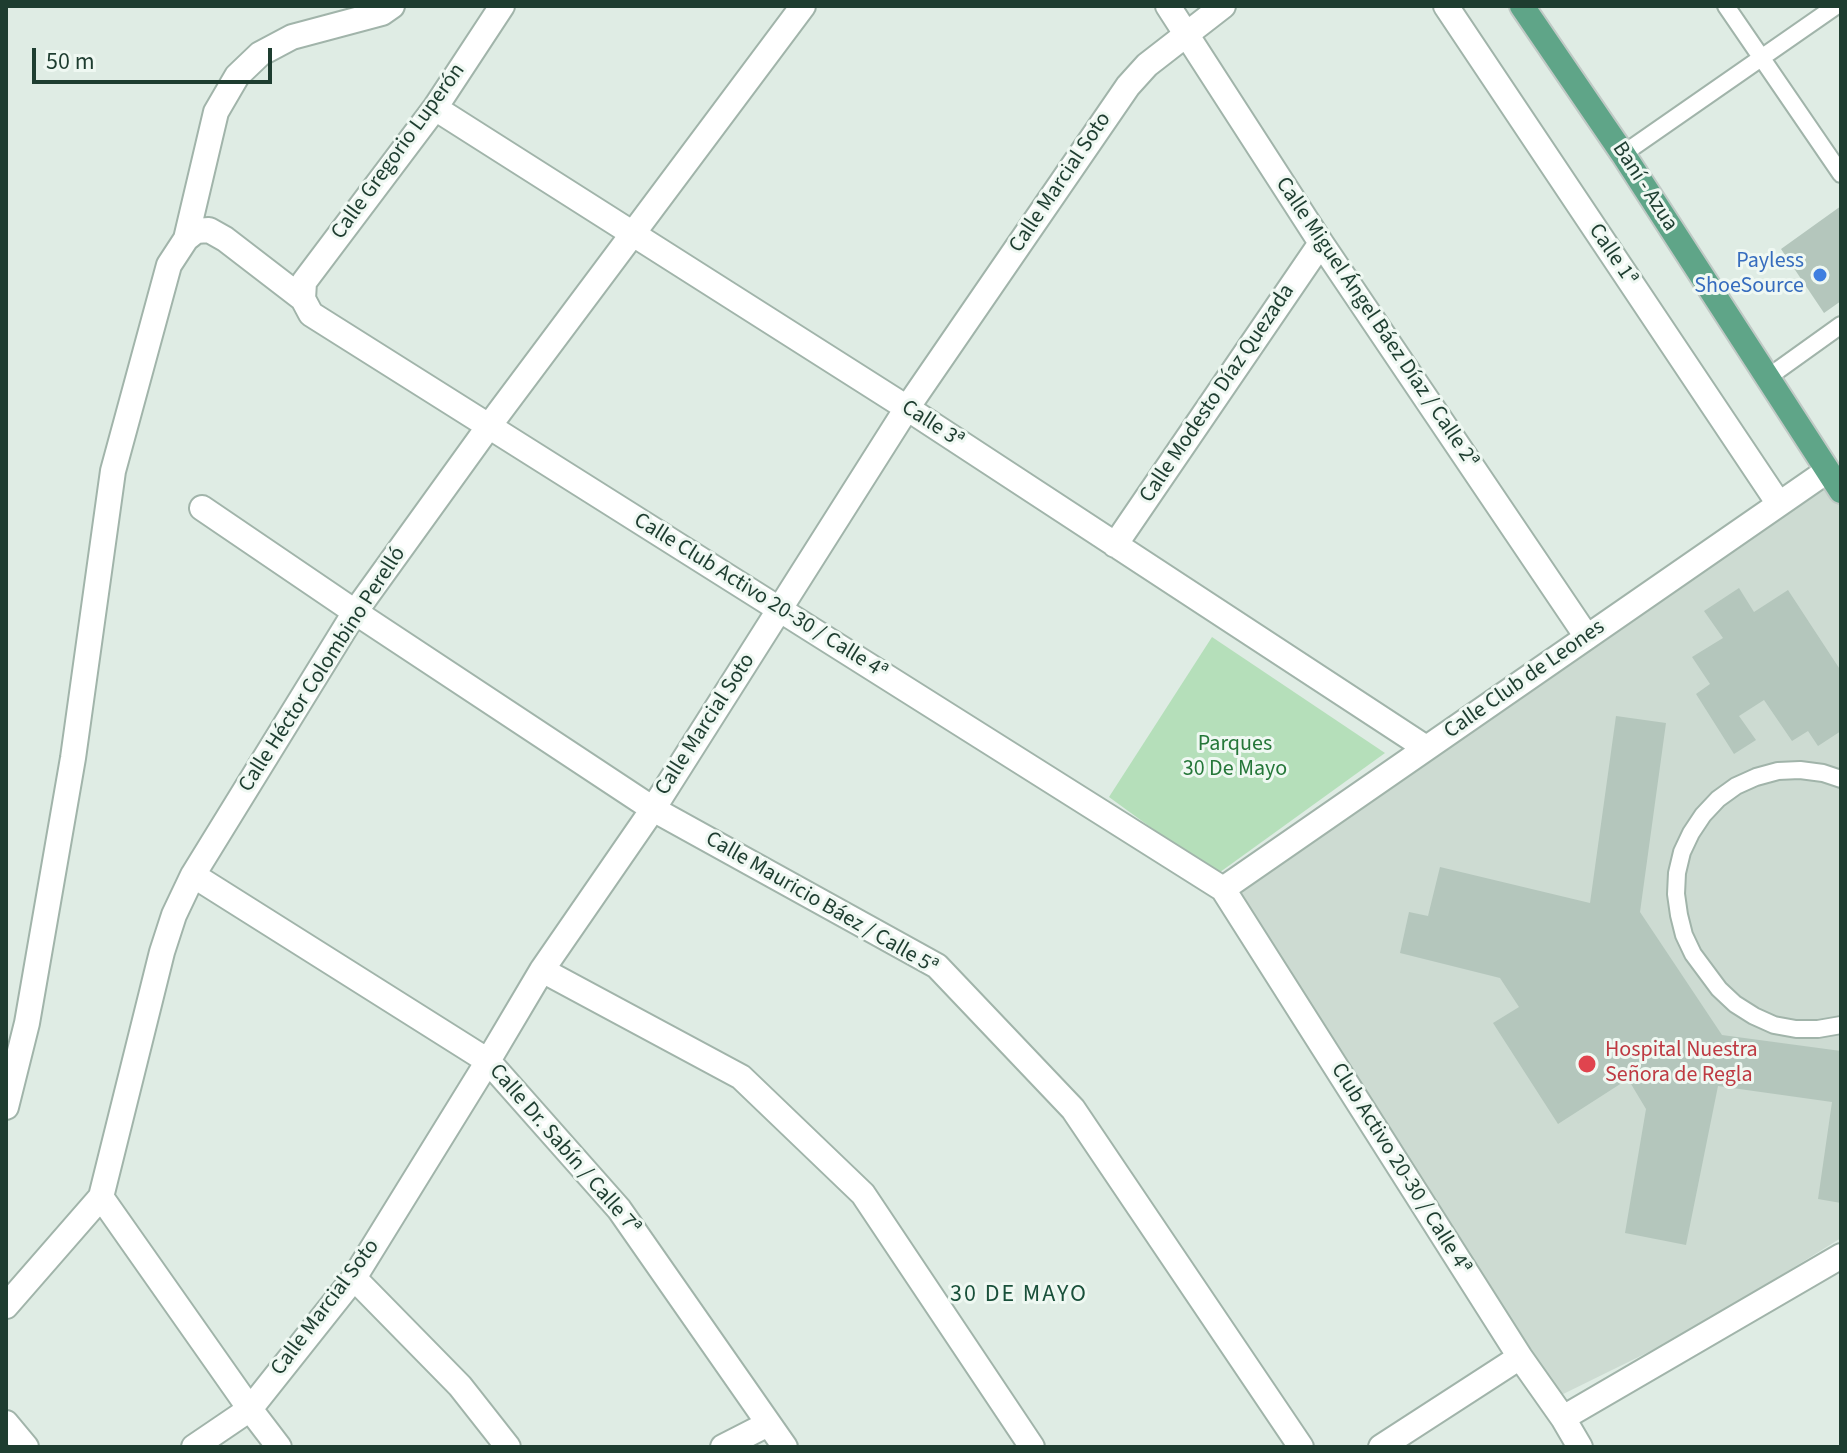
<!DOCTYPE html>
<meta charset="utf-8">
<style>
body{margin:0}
#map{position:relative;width:1847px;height:1453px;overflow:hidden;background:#dfece4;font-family:"Source Sans 3",sans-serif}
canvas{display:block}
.frame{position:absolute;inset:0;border:8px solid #1e3d30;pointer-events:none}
.scale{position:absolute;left:32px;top:48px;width:240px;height:36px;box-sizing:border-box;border:4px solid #1e3d30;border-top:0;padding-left:10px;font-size:24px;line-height:28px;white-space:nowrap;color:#1e3d30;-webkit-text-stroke:6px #eff8f2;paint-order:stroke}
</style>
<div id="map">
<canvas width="1847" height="1453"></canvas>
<div class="frame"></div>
<div class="scale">50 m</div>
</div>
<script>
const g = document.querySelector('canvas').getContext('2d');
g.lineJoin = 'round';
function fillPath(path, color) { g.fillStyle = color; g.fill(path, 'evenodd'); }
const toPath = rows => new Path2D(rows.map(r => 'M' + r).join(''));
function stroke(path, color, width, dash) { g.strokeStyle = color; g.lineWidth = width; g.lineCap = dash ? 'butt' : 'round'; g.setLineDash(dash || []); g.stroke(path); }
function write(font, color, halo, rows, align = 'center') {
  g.font = font + ' "Source Sans 3",sans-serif'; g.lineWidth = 6; g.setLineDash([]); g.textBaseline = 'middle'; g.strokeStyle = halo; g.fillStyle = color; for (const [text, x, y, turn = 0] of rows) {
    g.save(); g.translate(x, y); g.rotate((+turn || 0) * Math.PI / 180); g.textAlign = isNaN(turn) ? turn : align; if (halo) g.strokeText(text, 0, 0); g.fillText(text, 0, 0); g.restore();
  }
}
const built = toPath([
 [1827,471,1841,494,1841,1238,1748,1296,1671,1341,1551,1400,1223,889]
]);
const green = toPath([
 [1212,637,1385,753,1216,875,1109,797]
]);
const building = toPath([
 [1841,206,1841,301,1824,313,1781,249],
 [1739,588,1754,612,1788,590,1841,671,1841,731,1818,746,1808,731,1792,741,1764,700,1739,716,1756,740,1734,754,1696,694,1710,684,1692,657,1723,638,1704,611],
 [1616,716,1666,723,1640,912,1722,1035,1841,1051,1841,1203,1818,1199,1832,1102,1718,1086,1686,1245,1625,1233,1646,1109,1628,1079,1558,1124,1493,1023,1519,1007,1500,978,1400,953,1409,912,1428,916,1440,867,1590,903]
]);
const lane = toPath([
 [1726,6,1841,174],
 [1623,154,1836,6],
 [1767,378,1841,325],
 [1841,779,1823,773,1800,770,1778,771,1756,777,1736,786,1718,799,1703,815,1691,833,1682,852,1677,873,1676,894,1679,915,1684,935,1693,954,1719,989,1735,1004,1754,1016,1774,1025,1796,1029,1818,1029,1841,1025]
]);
const street = toPath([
 [1168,6,1321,243,1587,637],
 [1446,6,1779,504],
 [435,108,907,408,1426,748],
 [186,239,216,112,237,76,260,54,292,37,382,13,392,6],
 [303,299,304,282,435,108,502,6],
 [202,508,355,612,653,809,937,966,1073,1109,1301,1447],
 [1115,545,1321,243],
 [193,875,488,1061,619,1209,785,1447],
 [1223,889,1827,471],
 [542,970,741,1077,863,1194,1032,1447],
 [6,1107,27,1023,73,758,113,471,169,265,186,239,196,231,209,230,225,239,303,299,311,314,1223,889,1520,1357,1563,1418,1580,1447],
 [101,1197,250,1409,279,1447],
 [354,1278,460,1386,508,1447],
 [6,1306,101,1197,162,952,174,915,193,875,355,612,489,426,803,6],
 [1563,1418,1841,1256],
 [6,1423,26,1447],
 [194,1447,250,1409,354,1278,488,1061,542,970,653,809,907,408,1128,86,1147,65,1223,6],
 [723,1447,768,1424],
 [1381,1447,1520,1357]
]);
const primary = toPath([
 [1522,6,1623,154,1841,491]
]);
const markers = [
 [1820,275,8,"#3f7fe0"],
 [1587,1064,10,"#e0444e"]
];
const streetNames = [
 ["Calle Gregorio Luperón",399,152,-54],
 ["Calle Marcial Soto",1061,183,-56],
 ["Baní - Azua",1644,187,57],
 ["Calle 1ª",1612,255,56],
 ["Calle Miguel Ángel Báez Díaz / Calle 2ª",1376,323,56],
 ["Calle Modesto Díaz Quezada",1218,394,-56],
 ["Calle 3ª",932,425,33],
 ["Calle Club Activo 20-30 / Calle 4ª",760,597,32],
 ["Calle Héctor Colombino Perelló",323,670,-57],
 ["Calle Club de Leones",1525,680,-35],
 ["Calle Marcial Soto",706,725,-57],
 ["Calle Mauricio Báez / Calle 5ª",821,904,30],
 ["Calle Dr. Sabín / Calle 7ª",564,1150,49],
 ["Club Activo 20-30 / Calle 4ª",1400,1169,58],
 ["Calle Marcial Soto",326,1308,-53]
];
const shopNames = [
 ["Payless",1804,262],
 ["ShoeSource",1804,287]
];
const parkNames = [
 ["Parques",1235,745],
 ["30 De Mayo",1235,770]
];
const healthNames = [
 ["Hospital Nuestra",1605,1051],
 ["Señora de Regla",1605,1076]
];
const neighbourhoodNames = [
 ["30 DE MAYO",1019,1296]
];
fillPath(built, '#cddbd2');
fillPath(green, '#b5dfba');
fillPath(building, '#b4c6bc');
stroke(lane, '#a1b4aa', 20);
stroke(street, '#a1b4aa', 28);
stroke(primary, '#c0c9c5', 28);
stroke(lane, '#fff', 16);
stroke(street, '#fff', 24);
stroke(primary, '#5fa588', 24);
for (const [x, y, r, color] of markers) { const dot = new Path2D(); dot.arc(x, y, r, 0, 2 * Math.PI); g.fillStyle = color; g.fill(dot); stroke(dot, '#eff8f2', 3); }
write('22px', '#1e3d30', '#eff8f2', streetNames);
write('22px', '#366cbe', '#eff8f2', shopNames, 'right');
write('22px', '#257739', '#eff8f2', parkNames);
write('22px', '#be3a42', '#eff8f2', healthNames, 'left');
g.letterSpacing = '2px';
write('24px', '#19503a', '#eff8f2', neighbourhoodNames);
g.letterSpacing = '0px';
</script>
